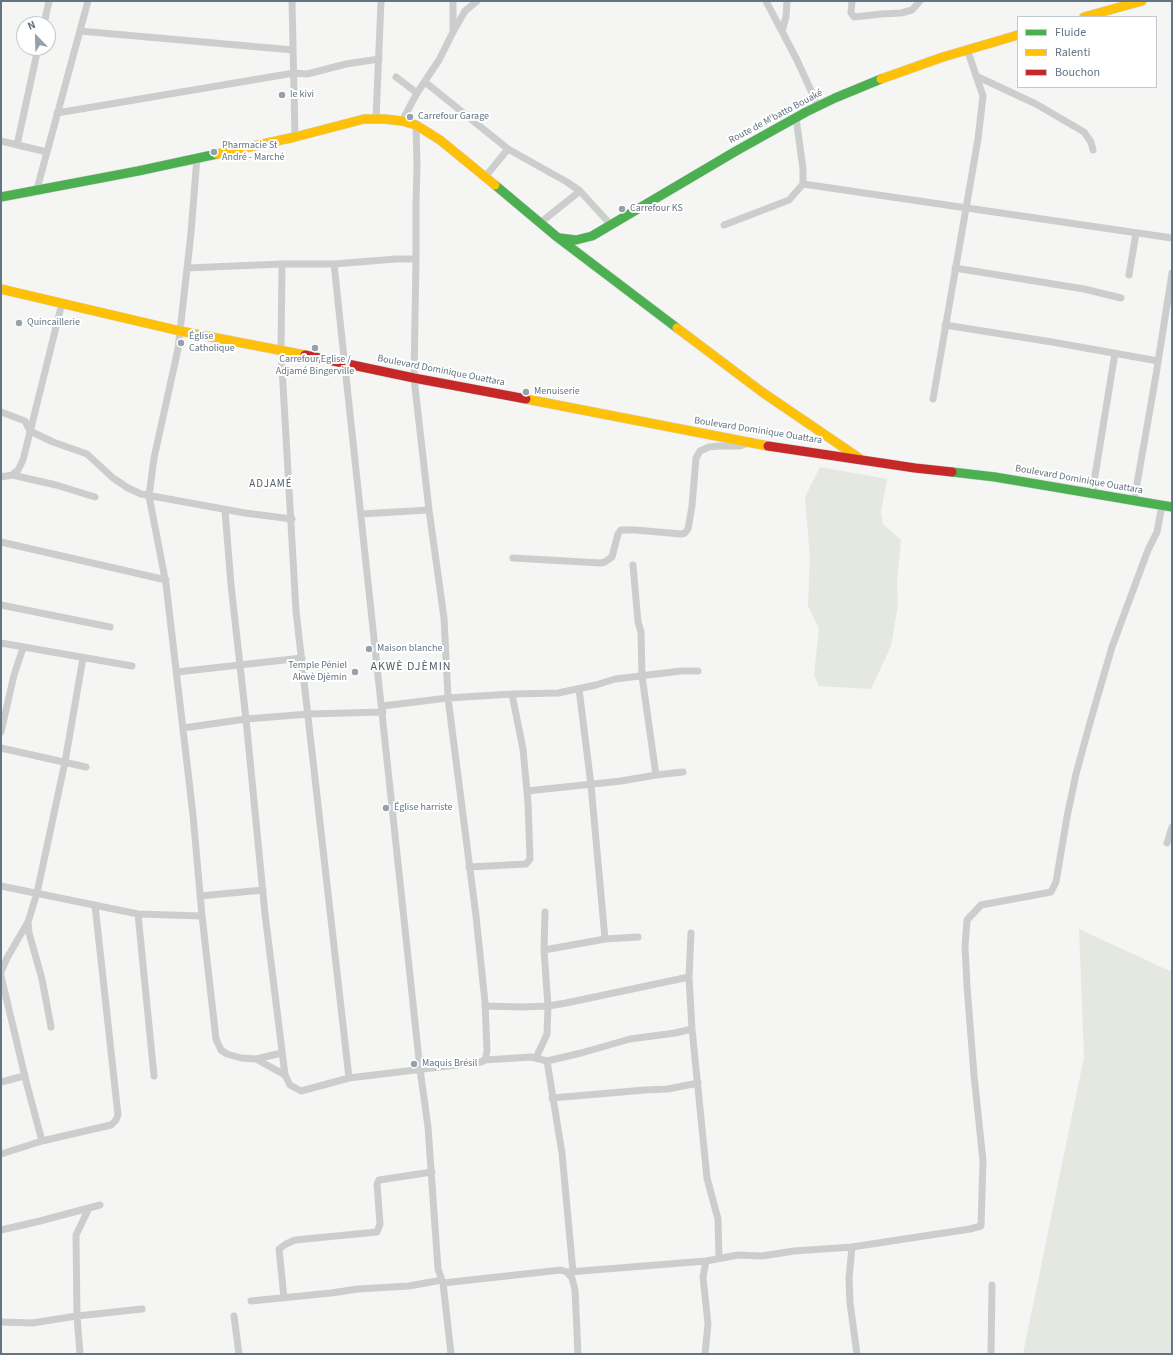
<!DOCTYPE html>
<meta charset="utf-8">
<style>
body{margin:0}
#map{position:relative;width:1173px;height:1355px;overflow:hidden;background:#f5f5f3;font-family:"Source Sans 3",sans-serif}
canvas{display:block}
.frame{position:absolute;inset:0;border:2px solid #637584;pointer-events:none}
.legend{position:absolute;left:1017px;top:16px;width:140px;height:72px;box-sizing:border-box;background:#fff;border:1px solid #c1c8ce;margin:0;padding:5px 7px;list-style:none;font-size:12px;color:#637584}
.legend li{display:flex;align-items:center;gap:8px;height:20px}
.legend b{width:20px;border:1px solid #c1c8ce}
.north{position:absolute;left:16px;top:16px;width:40px;height:40px;box-sizing:border-box;background:#fff;border:1px solid #c1c8ce;border-radius:50%;rotate:337deg;font-size:11px;font-weight:700;line-height:16px;text-align:center;color:#637584}
.north::after{content:'';display:block;margin:auto;width:14px;height:18px;background:#96a2ab;clip-path:polygon(50% 0,100% 100%,50% 72%,0 100%)}
</style>
<div id="map">
<canvas width="1173" height="1355"></canvas>
<div class="frame"></div>
<ul class="legend">
<li><b style="height:5px;background:#4caf50"></b>Fluide</li>
<li><b style="height:5px;background:#ffc107"></b>Ralenti</li>
<li><b style="height:5px;background:#c62828"></b>Bouchon</li>
</ul>
<div class="north">N</div>
</div>
<script>
const g = document.querySelector('canvas').getContext('2d');
g.lineJoin = 'round';
function fillPath(path, color) { g.fillStyle = color; g.fill(path, 'evenodd'); }
const toPath = rows => new Path2D(rows.map(r => 'M' + r).join(''));
function stroke(path, color, width, dash) { g.strokeStyle = color; g.lineWidth = width; g.lineCap = dash ? 'butt' : 'round'; g.setLineDash(dash || []); g.stroke(path); }
function write(font, color, halo, rows, align = 'center') {
  g.font = font + ' "Source Sans 3",sans-serif'; g.lineWidth = 4; g.setLineDash([]); g.textBaseline = 'middle'; g.strokeStyle = halo; g.fillStyle = color; for (const [text, x, y, turn = 0] of rows) {
    g.save(); g.translate(x, y); g.rotate((+turn || 0) * Math.PI / 180); g.textAlign = isNaN(turn) ? turn : align; if (halo) g.strokeText(text, 0, 0); g.fillText(text, 0, 0); g.restore();
  }
}
const green = toPath([
 [820,467,887,479,881,512,883,524,901,540,897,581,898,604,891,646,871,689,819,686,814,675,819,628,808,606,810,557,805,497],
 [1079,929,1172,972,1172,1354,1023,1354,1084,1057]
]);
const street = toPath([
 [292,1,295,137],
 [766,1,797,60,818,106],
 [852,1,851,13,854,17,881,14,901,13,912,10,920,1],
 [44,24,49,1],
 [80,31,293,50],
 [782,31,786,17,787,1],
 [453,32,453,1],
 [976,76,1036,104,1084,132,1091,142,1093,150],
 [396,77,417,93],
 [425,82,508,149,567,182,580,191,611,225],
 [57,113,294,73,307,74,346,64,379,59],
 [376,119,381,1],
 [402,121,417,93,439,60,453,32,465,11,477,1],
 [1,141,47,152],
 [17,145,38,48],
 [197,157,191,233,178,349,154,458,149,496,166,584,193,815,202,916,216,1039,221,1050,227,1054,241,1058,256,1059,282,1053],
 [485,177,508,149],
 [803,184,1172,238],
 [37,189,88,1],
 [540,223,580,191],
 [724,225,789,200,803,184,803,169,796,118],
 [282,264,334,264,396,259,416,259,416,204,417,165,416,125],
 [334,264,420,1069,428,1127,438,1269,443,1283,451,1354],
 [187,268,282,264,281,350,296,611,349,1078],
 [955,268,1084,289,1121,298],
 [1129,275,1136,233],
 [945,325,1052,342,1158,361],
 [933,399,978,139,983,96,967,49],
 [1,412,25,421,30,431,53,442,87,454,113,478,128,488,141,494,245,513,292,519],
 [12,475,56,485,95,497],
 [1,477,12,475,18,470,23,460,62,303],
 [1092,494,1115,353],
 [1134,501,1156,375,1172,273],
 [225,510,231,585,246,719,265,914,285,1075,290,1085,301,1091,349,1078,481,1062,485,1060,487,1051,485,1002,476,916,448,698,444,618,429,510,414,378,416,259],
 [361,514,429,510],
 [1,542,166,580],
 [513,558,601,563,605,562,612,557,618,534,621,530,635,530,681,534,685,533,688,529,692,506,696,458,700,451,709,447,719,446,740,446,748,443],
 [633,565,638,622,641,632,642,676,656,775],
 [1,605,110,627],
 [1,643,132,666],
 [177,672,302,658],
 [579,689,591,785,605,939],
 [382,706,448,698,512,694,558,693,596,685,615,679,681,671,698,671],
 [183,728,246,719,309,714,383,712],
 [1,732,14,675,23,648],
 [1,748,86,767],
 [527,791,621,781,656,775,683,772],
 [1167,843,1172,827],
 [469,867,526,864,530,859,528,803,523,749,512,694],
 [1,886,138,914,202,916],
 [200,896,263,890],
 [138,914,154,1076],
 [28,922,29,933,42,979,51,1027],
 [691,933,689,977,692,1029,707,1178,718,1219,719,1258],
 [544,950,605,939,638,937],
 [1,972,7,958,28,922,37,893,65,762,83,658],
 [1,976,27,1085,42,1141],
 [485,1006,522,1007,548,1006,544,950,545,912],
 [536,1058,547,1034,548,1006,566,1003,689,977],
 [256,1059,285,1075],
 [485,1060,531,1057,547,1061,581,1053,630,1039,675,1033,692,1029],
 [547,1061,562,1153,573,1272],
 [1,1082,24,1076],
 [552,1098,645,1090,668,1089,698,1083],
 [1,1154,42,1141,111,1125,116,1120,118,1115,95,905],
 [1,1230,40,1221,100,1205],
 [569,1272,706,1261],
 [443,1283,561,1270,567,1272,572,1278,575,1290,578,1354],
 [284,1298,279,1249,286,1244,295,1240,377,1232,380,1224,377,1184,379,1180,432,1172],
 [251,1301,331,1293,358,1289,409,1286,442,1280],
 [234,1316,239,1354],
 [1,1322,32,1323,77,1316,142,1309],
 [80,1354,77,1316,76,1235,89,1208],
 [705,1354,708,1324,703,1277,706,1261,738,1255,762,1256,794,1251,852,1247],
 [857,1354,850,1303,849,1278,852,1247,970,1229,981,1226,983,1161,974,1075,967,986,965,947,967,920,981,905,1051,892,1056,882,1067,817,1076,774,1091,719,1112,647,1148,550,1157,532,1162,505],
 [991,1354,992,1285]
]);
const fast = toPath([
 [495,185,557,237,677,328],
 [1,197,138,171,217,154],
 [560,238,576,240,592,236,736,151,806,112,835,98,881,79],
 [952,472,995,477,1172,507]
]);
const slow = toPath([
 [1084,17,1142,1],
 [881,79,943,57,1018,35],
 [217,154,295,137,364,119,384,119,402,121,416,125,440,140,495,185],
 [1,289,180,331,305,355],
 [677,328,762,392,859,458],
 [526,399,768,446]
]);
const jam = toPath([
 [305,355,414,378,526,399],
 [768,446,915,468,952,472]
]);
const markers = [
 [282,95,4,"#96a2ab"],
 [410,117,4,"#96a2ab"],
 [214,152,4,"#96a2ab"],
 [622,209,4,"#96a2ab"],
 [19,323,4,"#96a2ab"],
 [181,343,4,"#96a2ab"],
 [315,348,4,"#96a2ab"],
 [526,392,4,"#96a2ab"],
 [369,649,4,"#96a2ab"],
 [355,672,4,"#96a2ab"],
 [386,808,4,"#96a2ab"],
 [414,1064,4,"#96a2ab"]
];
const poiNames = [
 ["le kivi",290,95],
 ["Carrefour Garage",418,117],
 ["Pharmacie St",222,146],
 ["André - Marché",222,158],
 ["Carrefour KS",630,209],
 ["Quincaillerie",27,323],
 ["Église",189,337],
 ["Catholique",189,349],
 ["Carrefour Eglise /",315,360,"center"],
 ["Adjamé Bingerville",315,372,"center"],
 ["Menuiserie",534,392],
 ["Maison blanche",377,649],
 ["Temple Péniel",347,666,"right"],
 ["Akwè Djèmin",347,678,"right"],
 ["Église harriste",394,808],
 ["Maquis Brésil",422,1064]
];
const streetNames = [
 ["Route de M'batto Bouaké",776,117,-28],
 ["Boulevard Dominique Ouattara",441,371,11],
 ["Boulevard Dominique Ouattara",758,431,9],
 ["Boulevard Dominique Ouattara",1079,480,10]
];
const neighbourhoodNames = [
 ["ADJAMÉ",271,485]
];
const quarterNames = [
 ["AKWÈ DJÈMIN",411,667]
];
fillPath(green, '#e4e8e1');
stroke(fast, '#d1d3d3', 10);
stroke(slow, '#d1d3d3', 10);
stroke(jam, '#d1d3d3', 10);
stroke(street, '#cccece', 7);
stroke(fast, '#4caf50', 9);
stroke(slow, '#ffc107', 9);
stroke(jam, '#c62828', 9);
for (const [x, y, r, color] of markers) { const dot = new Path2D(); dot.arc(x, y, r, 0, 2 * Math.PI); g.fillStyle = color; g.fill(dot); stroke(dot, '#fff', 1.5); }
write('10px', '#637584', '#fff', poiNames, 'left');
write('10px', '#637584', '#fff', streetNames);
g.letterSpacing = '1px';
write('11px', '#515e69', '#fff', neighbourhoodNames);
g.letterSpacing = '0px';
g.letterSpacing = '1px';
write('12px', '#515e69', '#fff', quarterNames);
g.letterSpacing = '0px';
</script>
